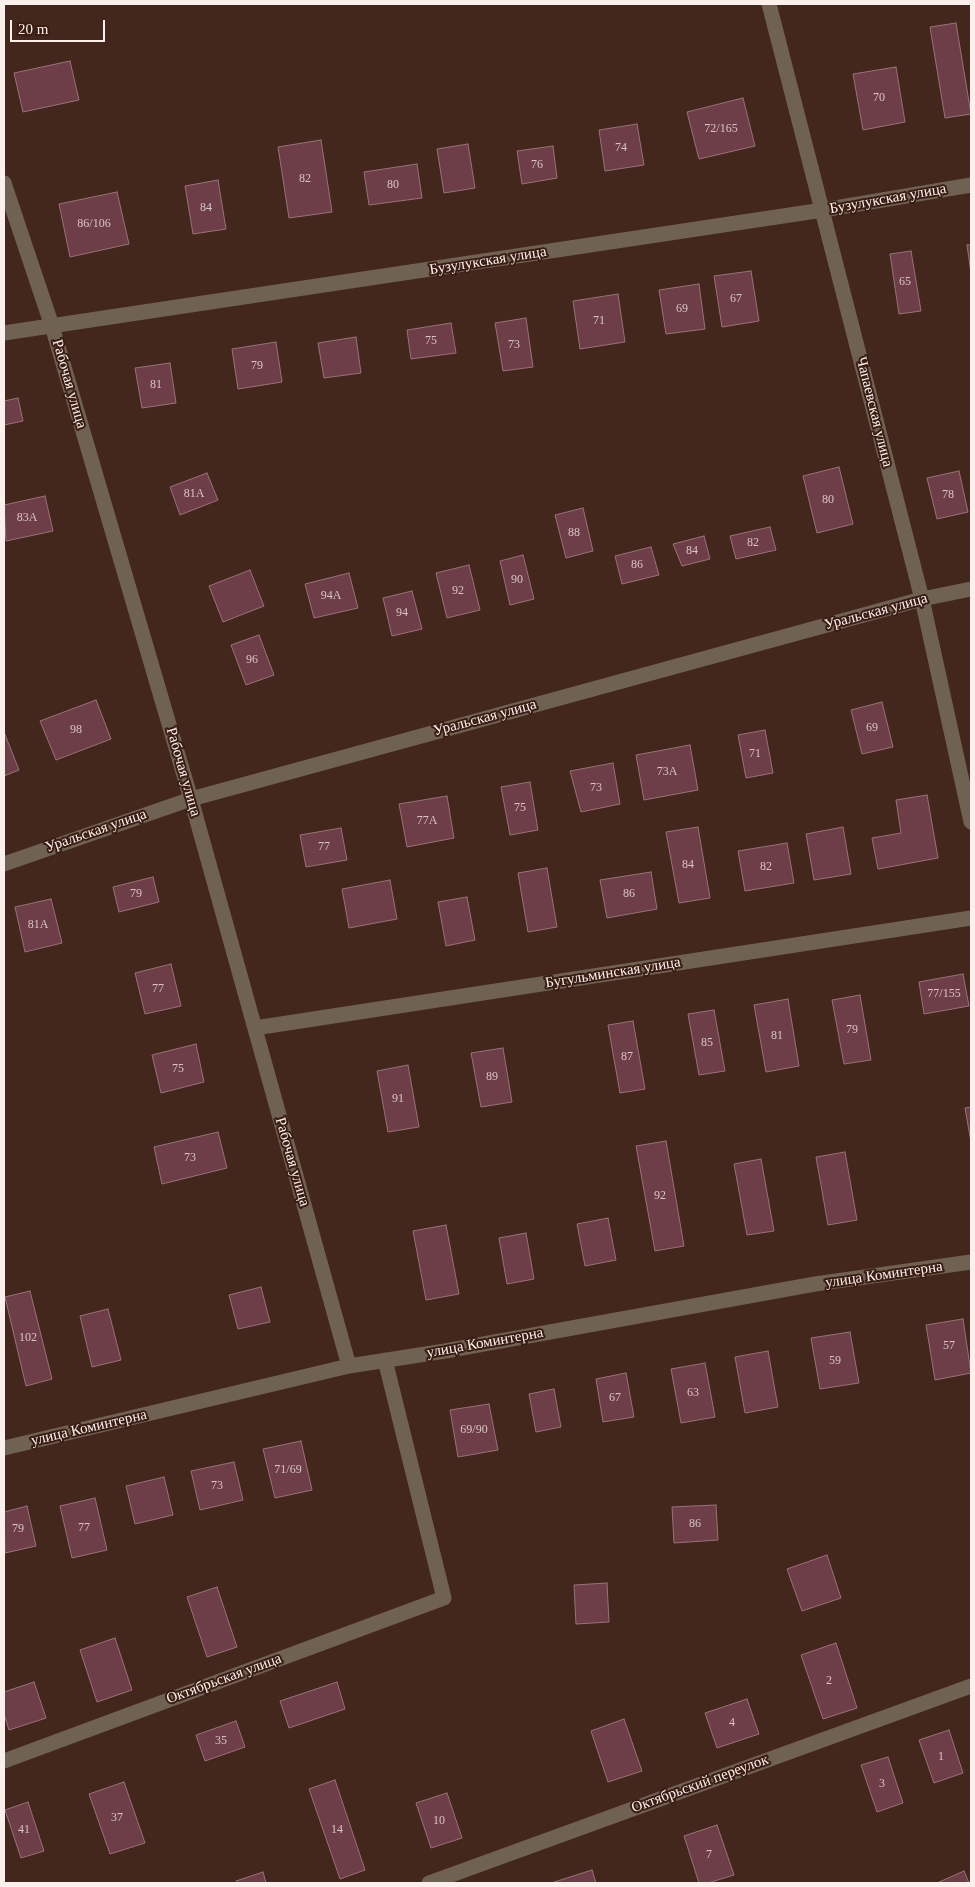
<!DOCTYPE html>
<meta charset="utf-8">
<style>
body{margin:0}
#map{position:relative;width:975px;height:1887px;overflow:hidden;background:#44271c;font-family:"Times New Roman",serif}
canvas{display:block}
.frame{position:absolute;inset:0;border:5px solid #fcf0ec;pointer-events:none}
.scale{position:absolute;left:10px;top:20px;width:95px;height:22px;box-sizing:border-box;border:2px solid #fcf0ec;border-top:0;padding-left:6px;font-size:15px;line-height:18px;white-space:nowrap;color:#fcf0ec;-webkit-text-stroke:4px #391d13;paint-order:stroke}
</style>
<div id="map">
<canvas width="975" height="1887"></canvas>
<div class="frame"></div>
<div class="scale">20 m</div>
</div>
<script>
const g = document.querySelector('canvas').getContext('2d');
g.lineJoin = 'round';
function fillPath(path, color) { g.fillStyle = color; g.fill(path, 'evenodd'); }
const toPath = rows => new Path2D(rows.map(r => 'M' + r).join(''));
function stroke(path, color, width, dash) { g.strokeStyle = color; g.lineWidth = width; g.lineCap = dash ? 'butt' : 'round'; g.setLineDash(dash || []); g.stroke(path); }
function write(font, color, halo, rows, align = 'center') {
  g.font = font + ' "Times New Roman",serif'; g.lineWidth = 4; g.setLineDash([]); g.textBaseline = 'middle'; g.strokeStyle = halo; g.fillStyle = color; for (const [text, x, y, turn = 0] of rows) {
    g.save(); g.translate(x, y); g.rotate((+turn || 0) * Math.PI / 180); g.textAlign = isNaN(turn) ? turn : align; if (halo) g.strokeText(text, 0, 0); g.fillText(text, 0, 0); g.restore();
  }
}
const building = toPath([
 [956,23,971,114,945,118,930,27,956,23],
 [70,61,79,100,23,112,14,73,70,61],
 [896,67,905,122,863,130,853,74,896,67],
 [743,98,755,146,699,159,687,112,743,98],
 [637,124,644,165,605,171,599,130,637,124],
 [321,140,332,212,289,218,278,147,321,140],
 [468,144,475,188,444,193,437,149,468,144],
 [553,146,557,178,522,184,517,151,553,146],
 [417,164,422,198,369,205,364,172,417,164],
 [218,180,226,229,193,234,185,186,218,180],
 [117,192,129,244,70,257,59,204,117,192],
 [967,245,971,245,971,273,967,245],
 [911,251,921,311,899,314,890,254,911,251],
 [751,271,759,321,722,327,714,276,751,271],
 [699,284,705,329,666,334,659,290,699,284],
 [618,294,625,342,580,349,573,301,618,294],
 [526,318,533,367,503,371,495,323,526,318],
 [451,323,456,353,411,359,407,330,451,323],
 [356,337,361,373,324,378,318,343,356,337],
 [276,342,282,382,238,389,232,349,276,342],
 [170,363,176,403,142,408,135,368,170,363],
 [18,398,23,421,4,425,4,401,18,398],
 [839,467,853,524,817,533,803,476,839,467],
 [959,471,968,512,937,519,927,478,959,471],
 [207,473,218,500,180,515,170,487,207,473],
 [45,496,53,531,6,541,4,505,45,496],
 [583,508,593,551,566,558,555,515,583,508],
 [770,527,776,550,736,559,730,536,770,527],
 [704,536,710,559,682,566,673,544,704,536],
 [651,547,659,575,622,584,615,556,651,547],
 [523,555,534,599,510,605,500,561,523,555],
 [469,565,480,610,447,618,436,573,469,565],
 [250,570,264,606,223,622,209,586,250,570],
 [349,573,358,608,314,618,305,584,349,573],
 [412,591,422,629,392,636,383,598,412,591],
 [259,635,274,675,246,685,231,645,259,635],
 [96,700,111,739,56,760,40,721,96,700],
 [882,702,893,747,862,754,851,710,882,702],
 [765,730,773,773,746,778,738,735,765,730],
 [4,732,19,770,4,776,4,732],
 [690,745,698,790,644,800,636,755,690,745],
 [613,763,620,804,581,812,570,771,613,763],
 [530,782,538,830,510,835,501,787,530,782],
 [927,795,938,858,878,869,872,838,901,833,896,800,927,795],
 [447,796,454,838,407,847,399,804,447,796],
 [698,827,710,898,679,903,666,832,698,827],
 [843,827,851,874,814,880,806,834,843,827],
 [341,828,347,860,306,867,300,835,341,828],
 [787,843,794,883,745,891,738,851,787,843],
 [547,868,557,927,528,932,518,873,547,868],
 [651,872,657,909,607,918,600,880,651,872],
 [153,877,159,902,119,912,113,887,153,877],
 [390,880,397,919,349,928,342,889,390,880],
 [467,897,475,940,446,946,438,902,467,897],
 [51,899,62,943,25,952,15,907,51,899],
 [171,964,181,1006,145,1014,135,973,171,964],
 [963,974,969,1006,924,1014,919,982,963,974],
 [860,995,871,1060,844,1064,832,1000,860,995],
 [788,999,799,1066,766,1072,754,1005,788,999],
 [714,1010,725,1071,699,1075,688,1014,714,1010],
 [633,1021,645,1089,620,1093,608,1025,633,1021],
 [196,1044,204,1082,161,1093,152,1055,196,1044],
 [503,1048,512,1102,481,1107,471,1053,503,1048],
 [408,1065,419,1127,388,1132,377,1071,408,1065],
 [971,1107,971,1142,965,1108,971,1107],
 [218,1132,227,1168,162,1184,154,1147,218,1132],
 [666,1141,684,1246,655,1251,636,1146,666,1141],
 [845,1152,857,1220,828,1225,816,1157,845,1152],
 [761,1159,774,1231,747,1235,734,1164,761,1159],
 [608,1218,616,1260,585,1266,577,1224,608,1218],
 [446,1225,459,1294,426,1300,413,1231,446,1225],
 [526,1233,534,1279,507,1284,499,1238,526,1233],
 [261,1287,270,1322,238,1329,229,1295,261,1287],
 [30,1291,52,1379,26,1386,5,1297,30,1291],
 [108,1309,121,1360,92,1367,80,1316,108,1309],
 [963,1319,971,1373,935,1380,926,1325,963,1319],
 [850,1332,859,1383,820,1389,811,1338,850,1332],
 [768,1351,778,1407,745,1413,735,1357,768,1351],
 [705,1363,715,1417,681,1423,671,1369,705,1363],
 [626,1373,634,1417,603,1422,596,1379,626,1373],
 [554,1389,561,1427,536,1432,529,1394,554,1389],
 [489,1404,498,1450,458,1457,450,1410,489,1404],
 [301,1441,312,1490,275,1498,263,1449,301,1441],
 [234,1462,243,1500,200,1510,191,1471,234,1462],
 [164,1477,173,1515,135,1524,126,1486,164,1477],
 [95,1498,107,1550,72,1558,60,1506,95,1498],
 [716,1505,718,1540,674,1543,672,1507,716,1505],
 [27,1506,36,1546,5,1553,4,1512,27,1506],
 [827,1555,841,1598,802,1611,787,1569,827,1555],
 [607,1583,609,1622,576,1624,574,1585,607,1583],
 [217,1587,237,1647,207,1657,187,1597,217,1587],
 [115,1638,132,1690,97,1702,80,1650,115,1638],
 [836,1643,857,1708,823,1719,801,1655,836,1643],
 [34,1682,46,1718,9,1730,4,1714,4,1692,34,1682],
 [337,1682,345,1709,289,1728,280,1701,337,1682],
 [747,1699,759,1734,717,1748,705,1713,747,1699],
 [624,1719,642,1771,608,1782,591,1731,624,1719],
 [236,1721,245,1747,205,1761,196,1735,236,1721],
 [949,1730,963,1773,934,1783,919,1740,949,1730],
 [888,1757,903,1803,877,1812,861,1765,888,1757],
 [335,1780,365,1870,340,1879,309,1789,335,1780],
 [124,1782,145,1843,110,1854,89,1794,124,1782],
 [447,1793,462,1838,431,1848,416,1803,447,1793],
 [28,1802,44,1851,21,1858,5,1810,28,1802],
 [717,1825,734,1875,708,1883,699,1883,684,1836,717,1825],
 [592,1870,596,1883,551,1883,592,1870],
 [964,1871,969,1883,937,1883,964,1871],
 [263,1872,266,1883,237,1883,236,1881,263,1872]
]);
const street = toPath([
 [769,4,922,599,971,822],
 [4,183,52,326,191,799,349,1366],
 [4,333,823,210,971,185],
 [4,864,191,799,922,599,971,589],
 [255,1028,971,918],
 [4,1448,349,1366,445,1351,815,1284,971,1262],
 [4,1761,444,1598,385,1360],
 [429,1883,971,1686]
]);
const numberNames = [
 ["70",879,98],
 ["72/165",721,129],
 ["74",621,148],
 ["76",537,165],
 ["82",305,179],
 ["80",393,185],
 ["84",206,208],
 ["86/106",94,224],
 ["65",905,282],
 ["67",736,299],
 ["69",682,309],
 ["71",599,321],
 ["75",431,341],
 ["73",514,345],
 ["79",257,366],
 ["81",156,385],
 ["81А",194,494],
 ["78",948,495],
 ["80",828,500],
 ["83А",27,518],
 ["88",574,533],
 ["82",753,543],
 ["84",692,551],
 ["86",637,565],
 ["90",517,580],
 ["92",458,591],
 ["94А",331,596],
 ["94",402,613],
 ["96",252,660],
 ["69",872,728],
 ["98",76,730],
 ["71",755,754],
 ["73А",667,772],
 ["73",596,788],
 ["75",520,808],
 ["77А",427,821],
 ["77",324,847],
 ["84",688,865],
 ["82",766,867],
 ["79",136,894],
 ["86",629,894],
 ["81А",38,925],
 ["77",158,989],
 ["77/155",944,994],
 ["79",852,1030],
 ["81",777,1036],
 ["85",707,1043],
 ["87",627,1057],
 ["75",178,1069],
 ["89",492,1077],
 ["91",398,1099],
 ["73",190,1158],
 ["92",660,1196],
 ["102",28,1338],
 ["57",949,1346],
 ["59",835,1361],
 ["63",693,1393],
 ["67",615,1398],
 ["69/90",474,1430],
 ["71/69",288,1470],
 ["73",217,1486],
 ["86",695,1524],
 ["77",84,1528],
 ["79",18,1529],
 ["2",829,1681],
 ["4",732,1723],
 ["35",221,1741],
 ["1",941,1757],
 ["3",882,1784],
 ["37",117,1818],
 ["10",439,1821],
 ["41",24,1830],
 ["14",337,1830],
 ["7",709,1855]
];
const streetNames = [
 ["Бузулукская улица",888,199,-10],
 ["Бузулукская улица",488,261,-9],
 ["Рабочая улица",69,384,74],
 ["Чапаевская улица",874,412,76],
 ["Уральская улица",876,612,-15],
 ["Уральская улица",485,718,-15],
 ["Рабочая улица",183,772,74],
 ["Уральская улица",96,831,-19],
 ["Бугульминская улица",613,973,-9],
 ["Рабочая улица",292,1162,74],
 ["улица Коминтерна",884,1275,-8],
 ["улица Коминтерна",485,1343,-10],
 ["улица Коминтерна",89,1428,-13],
 ["Октябрьская улица",224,1679,-20],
 ["Октябрьский переулок",700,1784,-20]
];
fillPath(building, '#6e3e48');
stroke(building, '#987279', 1);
stroke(street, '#706252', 15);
write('12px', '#d8c4c3', null, numberNames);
write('15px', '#fcf0ec', '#391d13', streetNames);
</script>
